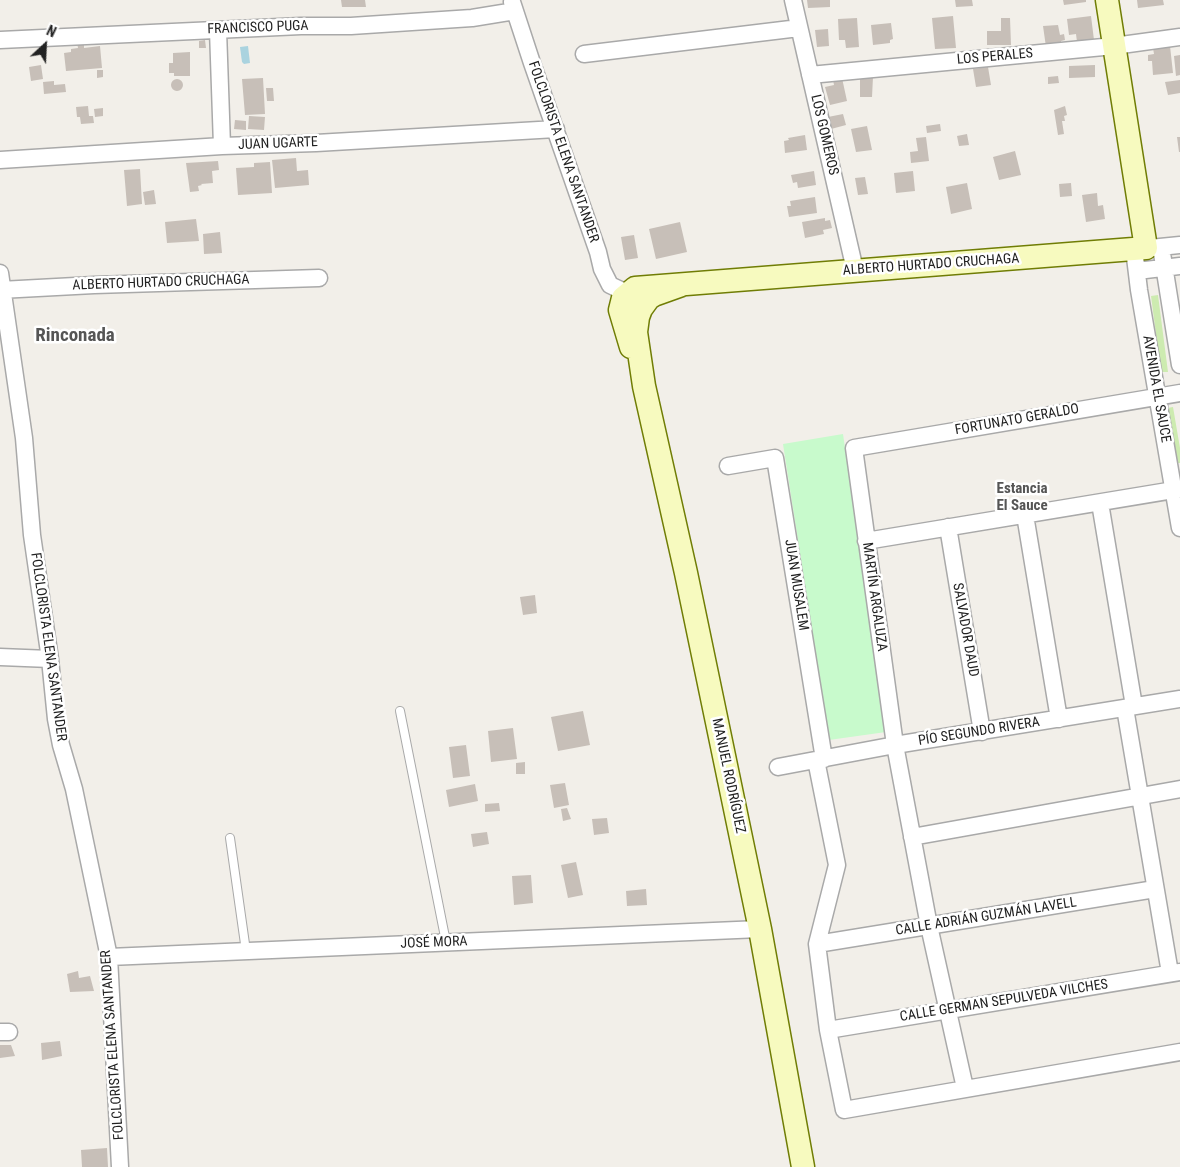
<!DOCTYPE html>
<meta charset="utf-8">
<style>
body{margin:0}
#map{position:relative;width:1180px;height:1167px;overflow:hidden;background:#f2efe9;font-family:"Roboto Condensed",sans-serif}
canvas{display:block}
.north{position:absolute;left:20px;top:20px;width:50px;height:50px;-webkit-text-stroke:4px #fff;paint-order:stroke;rotate:25deg;font-size:14px;font-weight:700;line-height:20px;text-align:center;color:#222}
.north::after{content:'';display:block;margin:auto;width:18px;height:22px;background:#222;clip-path:polygon(50% 0,100% 100%,50% 72%,0 100%)}
</style>
<div id="map">
<canvas width="1180" height="1167"></canvas>
<div class="north">N</div>
</div>
<script>
const g = document.querySelector('canvas').getContext('2d');
g.lineJoin = 'round';
function fillPath(path, color) { g.fillStyle = color; g.fill(path, 'evenodd'); }
const toPath = rows => new Path2D(rows.map(r => 'M' + r).join(''));
function stroke(path, color, width, dash) { g.strokeStyle = color; g.lineWidth = width; g.lineCap = dash ? 'butt' : 'round'; g.setLineDash(dash || []); g.stroke(path); }
function write(font, color, halo, rows, align = 'center') {
  g.font = font + ' "Roboto Condensed",sans-serif'; g.lineWidth = 5; g.setLineDash([]); g.textBaseline = 'middle'; g.strokeStyle = halo; g.fillStyle = color; for (const [text, x, y, turn = 0] of rows) {
    g.save(); g.translate(x, y); g.rotate((+turn || 0) * Math.PI / 180); g.textAlign = isNaN(turn) ? turn : align; if (halo) g.strokeText(text, 0, 0); g.fillText(text, 0, 0); g.restore();
  }
}
const grass = toPath([
 [1158,295,1168,372,1161,372,1151,296],
 [1173,407,1180,448,1180,463,1176,463,1167,408]
]);
const park = toPath([
 [843,434,886,732,829,740,783,444]
]);
const water = toPath([
 [248,46,250,63,244,64,242,62,240,47]
]);
const building = toPath([
 [341,0,365,0,366,7,342,7],
 [807,0,830,0,830,7,808,8],
 [955,0,972,0,973,6,956,7],
 [1063,0,1086,0,1086,2,1064,5],
 [1137,0,1163,0,1164,5,1138,8],
 [953,16,956,48,935,49,932,18],
 [1091,16,1094,40,1077,42,1076,34,1069,35,1067,19],
 [857,18,859,47,846,48,845,40,839,40,838,19],
 [1001,18,1010,18,1011,45,987,45,987,31,1001,31],
 [891,23,893,39,890,40,890,43,873,45,871,25],
 [1058,25,1060,35,1064,34,1065,40,1061,41,1061,45,1046,47,1043,26],
 [828,29,829,46,817,47,815,30],
 [205,40,206,48,199,48,199,41],
 [77,42,84,42,84,48,100,46,102,68,66,71,64,53,71,52,71,49,78,48],
 [1170,46,1173,73,1153,75,1152,61,1148,61,1148,55,1154,54,1153,48],
 [190,52,190,76,174,76,174,73,169,73,169,63,173,63,173,53],
 [1180,55,1180,75,1176,76,1174,56],
 [41,65,43,79,31,81,29,67],
 [1095,65,1095,77,1069,78,1069,66],
 [988,67,991,85,976,87,973,69],
 [97,70,103,70,103,77,97,78],
 [1058,76,1059,83,1048,84,1048,77],
 [860,77,873,77,872,97,860,97],
 [263,78,265,114,245,115,242,79],
 [842,78,847,101,830,105,825,87,834,85,833,80],
 '171 85a6 6 0 1 1 12 0a6 6 0 1 1-12 0Z',
 [1180,80,1180,93,1168,95,1165,82],
 [54,81,54,85,65,84,66,92,44,94,43,82],
 [266,88,273,88,274,101,267,101],
 [88,106,89,116,93,116,94,123,81,124,80,117,77,117,76,107],
 [1065,106,1067,115,1064,116,1065,121,1062,121,1064,134,1058,135,1054,110],
 [103,108,103,116,95,117,94,109],
 [843,114,846,125,831,129,828,117],
 [249,116,265,117,264,130,248,129],
 [235,120,246,121,246,130,234,129],
 [940,124,941,131,927,133,926,126],
 [867,126,872,150,856,152,851,129],
 [967,134,969,145,959,146,957,136],
 [805,135,807,150,785,153,784,141,789,140,788,138],
 [926,137,929,161,911,163,910,152,918,151,916,138],
 [1177,137,1180,137,1180,152,1179,152],
 [1015,151,1021,175,999,180,993,157],
 [296,158,297,171,308,170,309,185,275,188,272,160],
 [218,161,219,170,212,171,213,183,201,184,202,185,198,186,199,191,190,192,186,163],
 [270,162,272,193,238,195,236,168,254,167,254,163],
 [140,169,142,204,127,206,124,170],
 [814,171,816,185,798,188,797,182,793,183,791,175],
 [913,171,915,191,896,193,894,173],
 [865,177,868,194,858,195,855,178],
 [967,183,972,209,951,214,946,187],
 [1071,183,1072,196,1060,197,1059,184],
 [154,190,156,204,145,205,143,192],
 [1097,193,1098,206,1103,205,1105,219,1086,222,1082,195],
 [815,197,817,213,789,217,787,206,791,206,790,201],
 [825,218,825,221,830,220,832,228,823,230,824,234,805,238,802,222],
 [196,219,199,241,167,243,165,222],
 [680,222,687,252,656,259,649,229],
 [220,232,222,253,204,254,203,234],
 [634,235,638,258,625,260,621,237],
 [535,595,537,613,523,615,520,597],
 [583,711,590,745,558,751,551,717],
 [513,728,517,759,491,762,488,731],
 [466,745,470,776,453,778,449,747],
 [525,762,525,774,516,774,516,763],
 [565,783,569,805,554,808,550,785],
 [475,784,478,801,449,807,446,790],
 [499,803,500,811,485,812,485,804],
 [567,808,571,819,563,821,561,809],
 [607,818,609,833,594,835,592,819],
 [487,832,489,844,473,847,471,834],
 [576,862,583,895,568,898,561,865],
 [531,875,533,903,514,905,512,876],
 [646,889,647,905,627,906,626,891],
 [78,971,79,978,90,976,94,991,70,992,67,974],
 [60,1041,62,1056,42,1060,41,1043],
 [0,1045,11,1045,15,1056,0,1058],
 [107,1148,108,1167,82,1167,81,1150]
]);
const lane = toPath([
 [400,711,446,942],
 [230,838,246,951]
]);
const street = toPath([
 [793,0,855,270],
 [512,2,532,63,598,252,602,269,610,285,627,293],
 [218,30,222,146],
 [0,40,301,26,351,26,472,18,515,11],
 [584,54,799,28],
 [810,75,1114,46,1180,37],
 [0,160,222,146,316,143,556,129],
 [1161,247,1180,365],
 [1150,248,1180,245],
 [1134,249,1139,290,1180,528],
 [1137,271,1180,266],
 [0,273,24,438,32,535,50,659,56,719,61,745,74,789,109,957,120,1167],
 [0,290,94,285,319,278],
 [728,466,775,458,824,759],
 [1100,503,1134,706],
 [1025,515,1059,719],
 [948,527,982,732],
 [866,541,1180,489],
 [0,657,50,659],
 [1125,708,1170,973],
 [816,760,837,865,817,944,828,1030,844,1110,1180,1052],
 [778,767,895,745,1180,699],
 [912,837,1180,789],
 [817,944,1155,889],
 [109,957,760,929],
 [828,1030,1180,972],
 [0,1032,9,1032],
 [965,1088,929,926,895,745,854,448,1180,393]
]);
const secondary = toPath([
 [682,285,654,295,649,298,641,309,638,317,636,332,644,386,686,573,760,929,803,1167],
 [631,347,620,310,623,298,635,288,1146,248,1107,0]
]);
const streetNames = [
 ["FRANCISCO PUGA",258,28,-2],
 ["LOS PERALES",995,57,-5],
 ["LOS GOMEROS",824,135,77],
 ["JUAN UGARTE",278,144,-2],
 ["FOLCLORISTA ELENA SANTANDER",563,152,71],
 ["ALBERTO HURTADO CRUCHAGA",931,265,-4],
 ["ALBERTO HURTADO CRUCHAGA",161,283,-2],
 ["AVENIDA EL SAUCE",1156,389,80],
 ["FORTUNATO GERALDO",1017,420,-10],
 ["JUAN MUSALEM",796,585,81],
 ["MARTÍN ARGALUZA",874,597,82],
 ["SALVADOR DAUD",965,630,80],
 ["FOLCLORISTA ELENA SANTANDER",48,647,82],
 ["PÍO SEGUNDO RIVERA",979,732,-9],
 ["MANUEL RODRÍGUEZ",728,776,78],
 ["CALLE ADRIÁN GUZMÁN LAVELL",986,917,-9],
 ["JOSÉ MORA",434,943,-2],
 ["CALLE GERMAN SEPULVEDA VILCHES",1004,1001,-9],
 ["FOLCLORISTA ELENA SANTANDER",113,1045,-94]
];
const neighbourhoodNames = [
 ["Estancia",1022,489],
 ["El Sauce",1022,506]
];
const districtNames = [
 ["Rinconada",75,336]
];
fillPath(grass, '#cdebb0');
fillPath(park, '#c8facc');
fillPath(water, '#aad3df');
fillPath(building, '#c7bfb8');
stroke(lane, '#a9a9a9', 10);
stroke(street, '#a9a9a9', 19);
stroke(secondary, '#707d05', 25);
stroke(lane, '#fff', 8);
stroke(street, '#fff', 16);
stroke(secondary, '#f7fabf', 22);
write('14px', '#222', '#fff', streetNames);
write('bold 15px', '#555', '#fff', neighbourhoodNames);
write('bold 19px', '#555', '#fff', districtNames);
</script>
